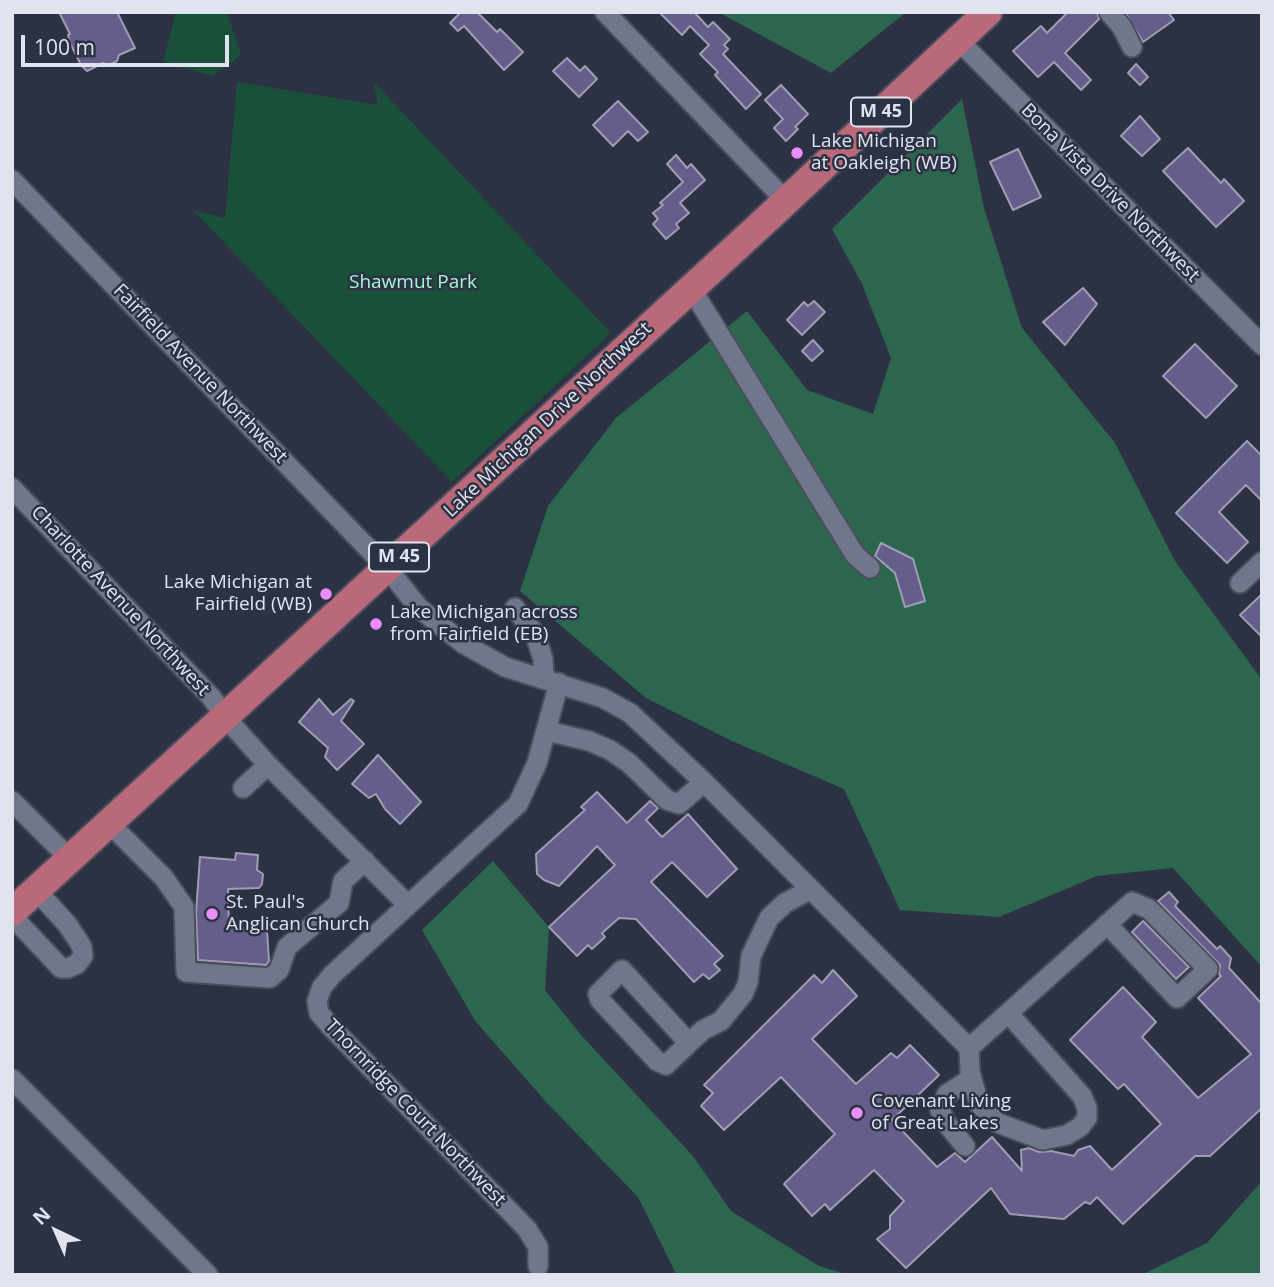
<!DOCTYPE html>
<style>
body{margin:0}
#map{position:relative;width:1274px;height:1287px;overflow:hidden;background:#2c3243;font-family:"Open Sans",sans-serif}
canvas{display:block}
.frame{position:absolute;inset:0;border:14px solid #e0e4ef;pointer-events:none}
.north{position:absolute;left:21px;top:1196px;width:70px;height:70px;-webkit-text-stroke:5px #2c3243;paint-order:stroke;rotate:316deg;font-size:19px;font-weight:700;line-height:28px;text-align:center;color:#e0e4ef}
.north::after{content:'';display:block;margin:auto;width:24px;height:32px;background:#e0e4ef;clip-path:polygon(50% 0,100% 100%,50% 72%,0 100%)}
.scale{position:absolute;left:21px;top:35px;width:208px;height:32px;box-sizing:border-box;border:4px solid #e0e4ef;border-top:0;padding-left:9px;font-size:21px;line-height:24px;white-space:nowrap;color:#e0e4ef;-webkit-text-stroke:5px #2c3243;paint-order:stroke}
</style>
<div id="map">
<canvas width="1274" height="1287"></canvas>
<div class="frame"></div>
<div class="north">N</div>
<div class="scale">100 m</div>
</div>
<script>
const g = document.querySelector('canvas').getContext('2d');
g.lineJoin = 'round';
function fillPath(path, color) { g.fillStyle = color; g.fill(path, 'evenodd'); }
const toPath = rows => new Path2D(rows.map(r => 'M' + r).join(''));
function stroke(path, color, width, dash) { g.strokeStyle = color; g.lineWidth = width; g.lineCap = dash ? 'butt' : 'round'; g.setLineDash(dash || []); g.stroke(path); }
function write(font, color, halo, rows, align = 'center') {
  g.font = font + ' "Open Sans",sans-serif'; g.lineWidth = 5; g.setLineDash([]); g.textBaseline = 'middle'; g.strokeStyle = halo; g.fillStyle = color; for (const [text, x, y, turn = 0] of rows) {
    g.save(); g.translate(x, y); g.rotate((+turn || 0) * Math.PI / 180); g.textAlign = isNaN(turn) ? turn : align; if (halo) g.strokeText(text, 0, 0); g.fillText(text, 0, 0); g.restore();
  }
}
const green = toPath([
 [176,12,227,12,241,55,213,76,163,62],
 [373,81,611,333,452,482,193,210,225,218,237,82,378,105]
]);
const forest = toPath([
 [718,12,906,12,831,73],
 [962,99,984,208,1022,328,1115,443,1175,561,1262,680,1262,967,1173,868,1097,876,999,917,900,910,844,789,732,741,646,698,520,591,548,506,616,418,747,311,807,390,873,414,891,358,862,284,832,229],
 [493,861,549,927,545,990,581,1035,693,1156,731,1211,819,1266,849,1275,675,1275,675,1272,638,1197,547,1103,476,1022,422,930],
 [1262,1181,1262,1275,1141,1275,1207,1243]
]);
const building = toPath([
 [59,12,117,12,135,48,119,55,117,61,109,65,103,63,87,71,81,65,70,43,68,35,70,34,59,12],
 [461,12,477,12,497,32,500,29,523,52,504,70,464,26,458,31,450,23,461,12],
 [659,12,694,12,708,27,713,22,730,39,724,45,728,49,723,54,761,94,746,109,715,75,718,72,700,54,709,45,690,26,682,35,659,12],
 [1068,12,1097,12,1099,19,1065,53,1091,80,1081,90,1054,62,1038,77,1013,51,1041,26,1047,33,1068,12],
 [1125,12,1168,12,1174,20,1143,42,1125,12],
 [567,58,580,71,585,66,597,79,579,97,553,71,567,58],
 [1136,64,1148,77,1140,85,1128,73,1136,64],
 [781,85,808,114,795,127,798,129,786,141,774,128,783,119,765,100,781,85],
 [618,101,648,132,638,141,628,131,613,146,593,125,618,101],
 [1140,116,1160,139,1142,156,1121,136,1140,116],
 [1188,148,1221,183,1224,179,1244,201,1216,227,1163,171,1188,148],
 [1018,149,1041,197,1013,210,990,162,1018,149],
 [676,155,687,168,691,164,705,180,680,203,689,213,676,224,679,228,666,239,653,224,658,219,653,213,663,205,660,203,683,182,667,164,676,155],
 [1083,288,1097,304,1065,345,1043,322,1083,288],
 [814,301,825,312,802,335,787,320,804,302,808,306,814,301],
 [813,340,823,351,812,361,802,351,813,340],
 [1195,344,1237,386,1206,418,1163,376,1195,344],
 [1247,441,1262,456,1262,501,1246,485,1219,512,1248,542,1227,563,1176,513,1247,441],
 [881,543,913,559,925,601,905,607,895,573,875,556,881,543],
 [1262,594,1262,637,1240,615,1262,594],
 [319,699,333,715,351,699,354,701,341,721,364,744,337,770,325,757,328,748,299,722,319,699],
 [378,755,421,802,400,824,385,809,376,794,369,798,352,784,378,755],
 [597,792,627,823,650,801,658,808,646,820,662,837,688,814,737,869,707,897,672,862,651,882,723,956,714,964,720,970,709,979,703,974,694,982,636,919,619,918,602,933,605,937,592,949,588,945,577,956,549,927,615,865,597,846,559,886,544,880,537,874,536,854,585,810,581,807,597,792],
 [236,853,258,855,257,870,263,874,262,884,259,888,228,889,229,927,267,931,269,961,266,965,198,960,196,913,200,857,235,860,236,853],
 [1169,892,1178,902,1175,906,1217,949,1220,946,1231,958,1229,968,1262,1004,1262,1108,1210,1156,1195,1156,1123,1224,1097,1197,1090,1204,1085,1202,1064,1219,1010,1214,991,1188,906,1268,877,1239,890,1229,890,1216,904,1201,874,1170,830,1210,825,1204,812,1216,784,1184,835,1134,781,1077,724,1130,701,1106,713,1093,704,1085,814,975,822,983,833,970,857,996,812,1039,856,1084,891,1053,897,1058,910,1045,939,1075,892,1120,937,1167,955,1153,965,1162,992,1137,1022,1171,1021,1150,1029,1148,1039,1152,1051,1151,1074,1156,1078,1150,1090,1146,1112,1170,1161,1124,1124,1084,1118,1089,1070,1040,1123,987,1156,1022,1142,1037,1198,1098,1251,1054,1198,998,1221,976,1219,974,1220,965,1158,901,1169,892],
 [1143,921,1189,967,1176,979,1132,932,1143,921]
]);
const minor = toPath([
 [605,12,786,201],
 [1109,12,1122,27,1132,47],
 [958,40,1262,345],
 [12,180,387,568,419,608,464,644,505,667,603,698,630,713,704,782,969,1048,970,1072,979,1104,998,1123,1043,1140,1067,1135,1080,1127,1087,1118,1087,1108,1082,1096,1008,1013],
 [691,288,855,555,870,568],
 [12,488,212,698,225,717,268,765,408,905],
 [1240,583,1262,562],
 [515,608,535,634,543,659,544,679],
 [547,731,589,741,610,750,629,763,667,800,679,804,704,782],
 [243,788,268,765],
 [12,801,70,859],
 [109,823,164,878,184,907,186,972,270,978,279,970,287,947,339,903,343,881,365,861],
 [12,916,61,968,68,968,77,964,83,956,82,947,77,939,67,924,36,890],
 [689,1043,622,970,598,994,600,1000,657,1061,666,1065,689,1043,703,1030,721,1021,743,994,748,982,751,956,769,918,785,903,811,889],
 [969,1048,1132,902,1149,909,1208,969,1177,998,1107,924],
 [12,1079,208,1275],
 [965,1146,946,1123,940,1110,947,1094,972,1078],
 [538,1266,538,1247,527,1229,333,1029,319,1013,317,1001,322,987,332,975,518,804,537,763,559,683]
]);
const highway = toPath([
 [12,912,767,219,988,12]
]);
const markers = [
 [797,153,7,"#eb8dfc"],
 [326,594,7,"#eb8dfc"],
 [376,624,7,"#eb8dfc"],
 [212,914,7,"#eb8dfc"],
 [857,1113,7,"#eb8dfc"]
];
const shields = [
 [881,112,60],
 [399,557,60]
];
const shieldNames = [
 ["M 45",881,112],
 ["M 45",399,557]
];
const poiNames = [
 ["Lake Michigan",811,142],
 ["at Oakleigh (WB)",811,164],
 ["Lake Michigan at",312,583,"right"],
 ["Fairfield (WB)",312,605,"right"],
 ["Lake Michigan across",390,613],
 ["from Fairfield (EB)",390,635],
 ["St. Paul's",226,903],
 ["Anglican Church",226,925],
 ["Covenant Living",871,1102],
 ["of Great Lakes",871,1124]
];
const streetNames = [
 ["Bona Vista Drive Northwest",1110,193,45],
 ["Fairfield Avenue Northwest",200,374,46],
 ["Lake Michigan Drive Northwest",548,420,-43],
 ["Charlotte Avenue Northwest",120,601,47],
 ["Thornridge Court Northwest",415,1113,46]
];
const parkNames = [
 ["Shawmut Park",413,283]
];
fillPath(green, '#1a4f3a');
fillPath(forest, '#2d664e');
fillPath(building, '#655d8a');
stroke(building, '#9f9db3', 2);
stroke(minor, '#4a4e5c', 23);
stroke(highway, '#4a4e5c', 32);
stroke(minor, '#71778b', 19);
stroke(highway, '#b9697a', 28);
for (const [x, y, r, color] of markers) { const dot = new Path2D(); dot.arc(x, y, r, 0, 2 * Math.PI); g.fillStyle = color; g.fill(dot); stroke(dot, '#2c3243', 2.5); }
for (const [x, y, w] of shields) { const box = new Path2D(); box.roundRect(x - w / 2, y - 14.5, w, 29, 5); g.fillStyle = '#2c3243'; g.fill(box); stroke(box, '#e0e4ef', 2); }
write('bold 18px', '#e0e4ef', null, shieldNames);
write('19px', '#e0e4ef', '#2c3243', poiNames, 'left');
write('19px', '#e0e4ef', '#2c3243', streetNames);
write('19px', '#a2fad2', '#2c3243', parkNames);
</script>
